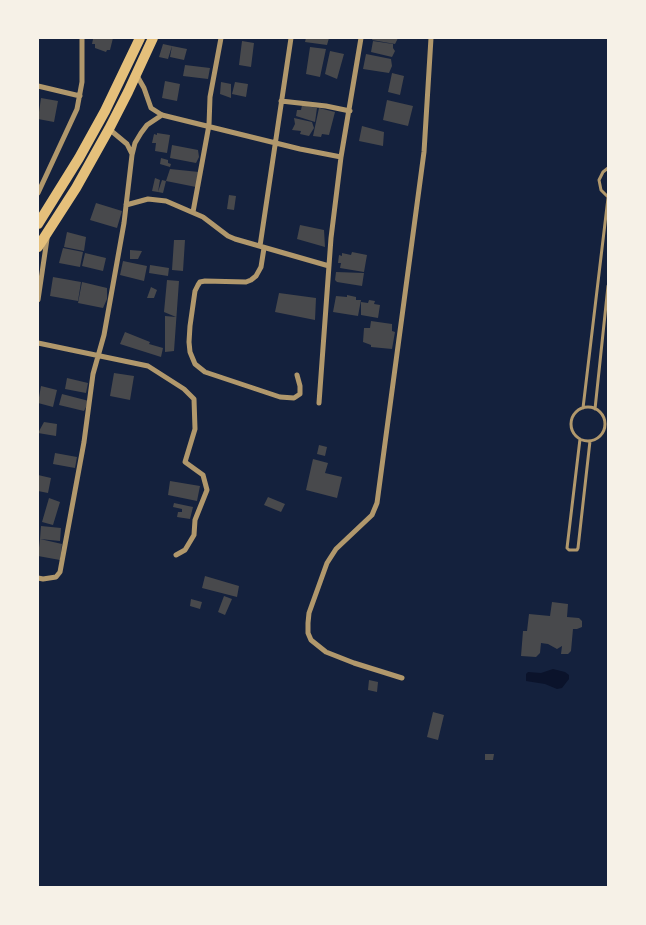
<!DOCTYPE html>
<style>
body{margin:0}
#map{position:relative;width:646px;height:925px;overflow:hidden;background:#14213d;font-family:Signika,sans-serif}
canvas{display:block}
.frame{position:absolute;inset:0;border:39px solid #f6f1e7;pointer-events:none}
</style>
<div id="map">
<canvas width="646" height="925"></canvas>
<div class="frame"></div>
</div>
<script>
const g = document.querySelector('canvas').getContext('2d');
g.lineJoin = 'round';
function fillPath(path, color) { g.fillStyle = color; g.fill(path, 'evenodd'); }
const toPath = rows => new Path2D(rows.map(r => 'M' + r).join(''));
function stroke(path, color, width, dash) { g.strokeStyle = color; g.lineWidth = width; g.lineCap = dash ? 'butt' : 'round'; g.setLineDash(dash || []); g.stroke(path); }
const water = toPath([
 [553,669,565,672,569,675,569,679,562,688,557,689,545,684,526,681,526,674,528,672,541,673]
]);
const building = toPath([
 [87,38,113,38,110,50,107,50,106,52,95,48,95,44,92,44,93,39],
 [306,38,329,38,327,45,305,42],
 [373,38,398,38,395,44,372,40],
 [242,41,254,43,251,67,239,65],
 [373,41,393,44,393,48,395,51,392,57,371,52],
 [163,44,172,46,168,59,159,57],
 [172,46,187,49,184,60,170,57],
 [310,47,326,49,320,77,306,74],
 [330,51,344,54,337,79,325,74],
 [366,54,391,59,392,66,389,73,363,69],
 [185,65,210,68,208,79,183,76],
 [392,73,404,76,400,95,388,92],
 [165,81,180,84,177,101,162,98],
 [221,82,231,84,231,98,220,94],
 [235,82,248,84,246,97,232,94],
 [41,98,58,101,54,122,38,119],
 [387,100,413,106,408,126,383,120],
 [302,105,317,108,315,122,296,116,297,110,301,110],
 [319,108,335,112,329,135,322,134,321,137,313,136],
 [294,118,312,122,314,128,309,136,300,134,301,131,292,130,295,124],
 [362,126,384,132,383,146,359,141],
 [157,133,170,135,167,153,155,151,156,143,152,143,154,134,157,135],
 [172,145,198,150,199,157,196,163,170,158],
 [161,158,168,160,168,163,171,164,170,167,160,164],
 [170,169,199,172,196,187,166,181],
 [155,178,160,180,158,192,152,191],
 [162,180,166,181,163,193,158,192],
 [229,195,236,196,234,210,227,209],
 [96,203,122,211,117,228,90,220],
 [300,225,324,230,325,247,297,239],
 [67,232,86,237,84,251,64,247],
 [174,240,185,240,183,271,172,270],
 [63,248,83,252,80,267,59,263],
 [130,250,142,251,138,259,130,259],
 [352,252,367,255,364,272,340,268,341,263,338,263,339,255,342,256,342,253,351,255],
 [85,253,106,258,103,271,82,266],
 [123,261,147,266,144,281,120,275],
 [150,265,169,268,168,276,149,273],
 [336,272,364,273,362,286,337,282,335,280],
 [53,277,81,282,78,301,50,296],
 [167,280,179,281,174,351,165,352,165,316,176,317,164,312],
 [82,282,107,288,107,299,103,308,78,303],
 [151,287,157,290,154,298,147,298],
 [279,293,316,298,315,320,275,312],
 [347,295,356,297,356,300,361,300,358,316,333,312,336,296,347,297],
 [369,300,375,301,374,304,380,305,378,318,361,315,361,302,368,303],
 [371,321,392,324,392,331,395,332,392,349,371,347,371,345,363,342,364,328,370,328],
 [125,332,150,342,149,344,163,348,161,357,120,344],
 [114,373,134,376,130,400,110,396],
 [67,378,88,383,86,393,65,389],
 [41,386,57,390,53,407,38,403],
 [62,394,89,401,84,411,59,405],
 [44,422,57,424,56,436,38,433],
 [319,445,327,447,325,456,317,454],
 [55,453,77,457,75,468,53,464],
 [313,459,328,463,325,473,342,477,337,498,306,490],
 [38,475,51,478,48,493,38,491],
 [170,481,200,486,197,501,168,495],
 [268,497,285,504,281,512,264,505],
 [49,498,60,502,53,525,42,522],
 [174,503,193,507,190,519,177,517,178,512,182,512,182,509,173,507],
 [41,526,61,528,60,541,40,539],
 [40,539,62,544,60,560,38,556],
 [205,576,239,586,237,597,202,588],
 [224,596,232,599,225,615,218,612],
 [191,599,202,602,200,609,190,606],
 [552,602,568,604,567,617,579,618,582,621,582,627,577,629,573,629,571,651,568,654,561,654,562,646,557,649,548,644,541,643,540,653,536,657,521,656,523,631,527,631,529,614,550,616],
 [369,680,378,682,377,692,368,690],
 [433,712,444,715,438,740,427,737],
 [485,754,494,754,493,760,485,760]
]);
const service = toPath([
 [608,168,603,172,599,180,601,190,608,197],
 '571 424a17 17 0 1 1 34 0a17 17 0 1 1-34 0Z',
 [583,408,608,198],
 [595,409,608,286],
 [580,439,567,548,569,550,577,550,578,548,590,441]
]);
const minor = toPath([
 [136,74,144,88,151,108,162,115,300,149,341,157],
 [38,86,80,96],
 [281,101,326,106,350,111],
 [109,129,127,144,132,154],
 [38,193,77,109,82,82,82,38],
 [126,205,148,199,166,201,203,217,228,236,235,239,329,266],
 [193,212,209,125,210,97,221,38],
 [260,246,291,38],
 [264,248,261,267,256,276,251,280,246,282,205,281,200,282,198,285,195,291,190,326,189,342,190,352,195,364,205,372,280,397,294,398,300,394,300,386,297,375],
 [38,300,47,239],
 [38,343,148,366,184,389,194,399,195,429,185,462,203,475,207,490,195,520,194,535,185,550,176,555],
 [319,403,331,238,341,157,361,38],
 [38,578,43,579,56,577,60,572,84,442,93,374,104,335,124,223,132,155,135,143,141,133,147,125,162,115],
 [402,678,354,663,326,652,311,640,308,633,308,623,309,613,327,563,336,549,372,515,377,503,424,152,431,38]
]);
const trunk = toPath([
 [38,224,79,158,105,111,140,38],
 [38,247,76,188,109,129,128,92,153,38]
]);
fillPath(water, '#0b132b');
fillPath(building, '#48494c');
stroke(service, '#b1986c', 3);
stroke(minor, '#b1986c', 5);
stroke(trunk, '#e5c07b', 10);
</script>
